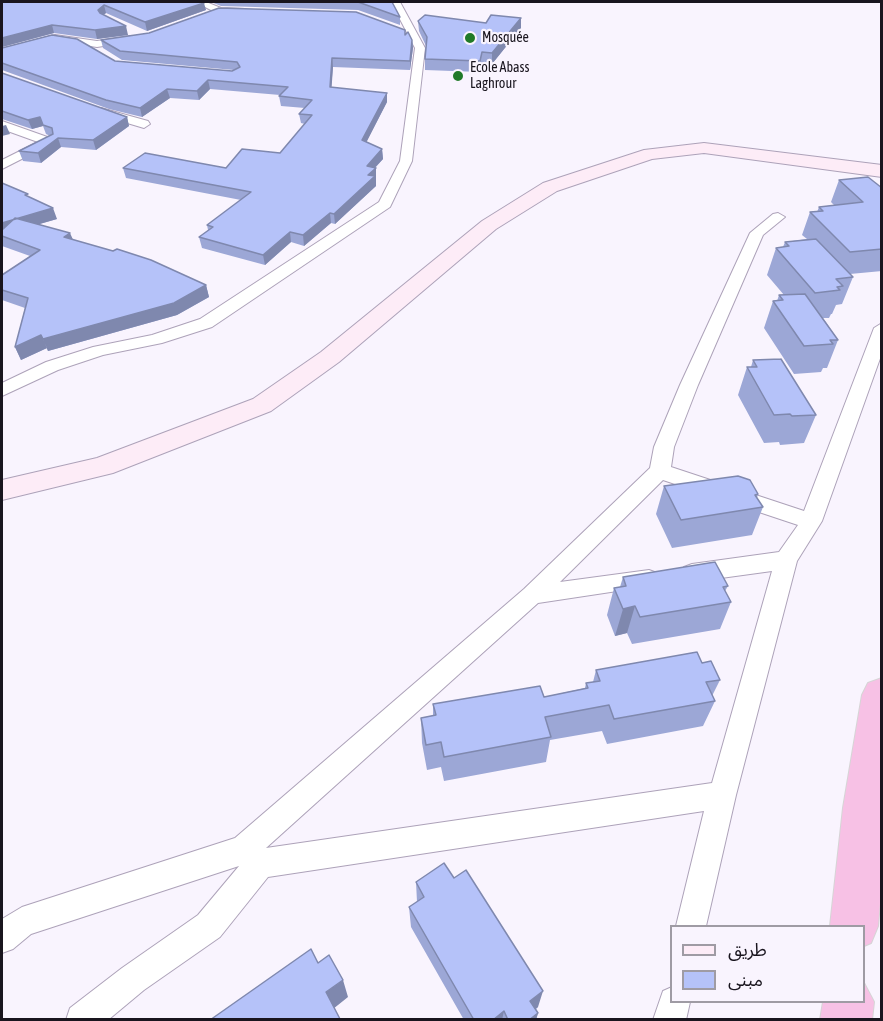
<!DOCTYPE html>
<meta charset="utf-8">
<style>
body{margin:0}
#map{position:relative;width:883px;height:1021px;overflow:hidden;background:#f9f4fe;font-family:"Asap Condensed","Noto Sans Arabic",sans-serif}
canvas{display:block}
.frame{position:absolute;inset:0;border:3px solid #19151e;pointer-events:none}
.legend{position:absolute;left:670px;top:925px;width:195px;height:78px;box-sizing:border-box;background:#f9f4fe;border:2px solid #9f9ba4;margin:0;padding:8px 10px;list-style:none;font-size:18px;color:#19151e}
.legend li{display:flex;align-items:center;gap:12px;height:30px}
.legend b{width:30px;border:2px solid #9f9ba4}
</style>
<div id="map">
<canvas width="883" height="1021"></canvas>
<div class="frame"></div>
<ul class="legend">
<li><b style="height:8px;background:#fdecf7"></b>طريق</li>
<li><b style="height:16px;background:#b5c2f9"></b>مبنى</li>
</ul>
</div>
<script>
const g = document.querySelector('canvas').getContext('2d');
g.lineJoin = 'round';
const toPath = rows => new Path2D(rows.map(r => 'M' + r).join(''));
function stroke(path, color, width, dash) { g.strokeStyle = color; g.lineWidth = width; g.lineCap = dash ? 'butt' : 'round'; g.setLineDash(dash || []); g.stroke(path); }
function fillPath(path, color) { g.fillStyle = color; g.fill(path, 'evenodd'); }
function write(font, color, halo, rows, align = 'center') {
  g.font = font + ' "Asap Condensed",sans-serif'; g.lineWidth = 4.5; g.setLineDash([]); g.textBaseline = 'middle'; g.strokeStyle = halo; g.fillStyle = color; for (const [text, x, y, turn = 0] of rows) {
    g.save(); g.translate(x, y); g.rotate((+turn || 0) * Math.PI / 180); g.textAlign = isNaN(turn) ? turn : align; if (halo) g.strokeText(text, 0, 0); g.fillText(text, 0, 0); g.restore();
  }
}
const street = toPath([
 [195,2,206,2,221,8,245,9,250,12,245,15,219,14,195,2],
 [391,2,400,2,425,48,412,161,390,207,212,327,162,343,103,355,58,370,2,396,2,383,46,362,93,347,152,335,200,319,379,202,400,161,415,48,391,2],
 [55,35,97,41,130,36,135,39,130,42,97,47,55,41,2,55,2,49,55,35],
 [101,108,148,121,150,124,144,128,97,114,95,112,101,108],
 [2,121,53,139,55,142,2,169,2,160,38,142,2,129,2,121],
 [778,213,785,217,763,235,698,385,674,447,671,467,804,511,874,328,882,323,882,353,822,521,797,561,736,795,706,926,676,926,704,811,268,877,220,937,144,990,108,1020,66,1020,70,1008,122,968,198,915,239,866,31,934,13,949,2,953,2,919,22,907,235,838,524,589,650,468,654,447,680,385,750,233,773,214,778,213],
 [663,480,798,525,779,552,692,564,684,567,681,573,684,579,692,582,772,571,712,783,266,848,538,603,657,585,660,579,657,573,649,570,560,582,663,480],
 [672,987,672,1002,690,1002,686,1020,653,1020,663,991,672,987]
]);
const secondary = toPath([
 [704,143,882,165,882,177,704,153,652,159,557,191,496,229,339,362,271,411,113,473,2,500,2,480,97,458,253,399,321,352,482,221,543,183,644,150,704,143]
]);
const highway = toPath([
 [882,678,882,881,878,926,871,943,864,946,864,926,830,926,843,808,862,695,868,683,882,678],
 [864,983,874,1002,872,1020,820,1020,823,1002,864,1002,864,983]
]);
const wall = toPath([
 [2,2,202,2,206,10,147,31,106,13,103,15,128,35,97,39,54,33,2,47],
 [211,2,392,2,400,17,400,25,358,10,221,6],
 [418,21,521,28,492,64,481,63,480,72,425,70,425,59,426,46,419,31],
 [405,35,412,40,413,48,410,70,333,67,331,88,387,102,366,142,382,149,383,159,375,168,376,168,376,186,335,224,331,223,304,246,291,242,265,265,202,248,199,237,208,230,207,225,241,200,126,178,123,168,226,168,280,153,305,124,301,123,299,114,305,108,281,106,279,96,280,95,210,89,199,100,170,98,142,117,109,109,2,70,2,48,115,61,232,71,234,70,122,60,103,48,101,40],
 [2,73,127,117,129,126,96,150,61,147,41,163,23,161,19,151,50,136,46,134,43,126,32,129,2,119],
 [839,180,882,188,882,271,850,274,853,277,842,304,836,305,832,314,831,314,829,318,823,318,838,340,827,368,823,368,821,372,794,374,764,328,773,301,777,301,779,295,784,295,767,275,776,248,783,247,785,242,807,239,802,235,810,212,817,212,819,207,834,205,831,202],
 [2,183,29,197,57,219,39,224,73,240,206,285,209,297,177,315,48,351,47,348,21,360,15,347,25,308,2,300,2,275,30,256,2,246],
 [753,360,816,415,804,443,780,445,779,442,764,443,738,395,747,367,751,367],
 [664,486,758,494,757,498,763,507,752,535,672,548,656,514],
 [623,577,728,586,725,591,731,602,720,629,632,644,627,633,615,636,607,615,614,588,620,587],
 [702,663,720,680,712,696,715,701,703,726,607,744,602,731,550,740,546,762,444,781,441,767,427,770,422,743,421,718,433,716,433,704,544,697,585,688,586,683,593,682,596,670],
 [416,882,538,1007,536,1009,538,1013,536,1020,464,1020,411,927,409,907,417,902]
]);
const shadedWall = toPath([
 [204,3,206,10,147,31,145,22],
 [104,5,106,13,100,18,98,10],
 [521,18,521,28,492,64,492,53],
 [52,25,54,33,2,47,2,38],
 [126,26,128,35,97,39,95,30],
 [412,40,413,48,410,70,410,61],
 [332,58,333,67,331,96,330,87],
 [208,80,210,89,199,100,197,91],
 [167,89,170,98,142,117,140,108],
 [387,93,387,102,363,149,362,140],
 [40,117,43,126,32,129,28,120],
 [127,117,129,126,96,150,93,140],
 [6,125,10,134,2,136,2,126],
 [58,138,61,147,41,163,38,153],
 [382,149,383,159,369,174,376,168,376,186,335,224,334,214,367,166],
 [53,208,57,219,2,235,2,223],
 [330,213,331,223,304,246,303,235],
 [290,232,291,242,265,265,263,255],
 [70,233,75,244,64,237],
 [206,285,209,297,177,315,48,351,43,339],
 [41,335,47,348,21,360,15,347],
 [635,606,627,633,615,636,623,609],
 [343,980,348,997,333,1009,326,992],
 [543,991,538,1007,525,1017,530,1001],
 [504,1011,502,1020,493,1020],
 [538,1013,536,1020,529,1020]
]);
const building = toPath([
 [2,2,202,2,204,3,145,22,104,5,98,10,100,13,126,26,95,30,52,25,2,38,2,2],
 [348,2,392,2,400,17,358,2,348,2],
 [219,8,356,12,405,30,405,35,408,32,412,40,410,61,332,58,330,87,387,93,362,140,382,149,367,166,376,168,368,175,375,176,334,214,330,213,303,235,290,232,263,255,199,237,213,227,207,225,251,192,123,168,145,153,226,168,242,149,280,153,312,115,299,114,312,100,279,96,288,87,208,80,197,91,167,89,140,108,106,100,2,63,2,48,52,35,77,39,115,61,232,71,240,67,237,62,120,51,101,40,149,33,219,8],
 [425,15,486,23,491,15,521,18,492,53,482,52,480,61,425,59,427,37,418,21,425,15],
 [2,73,127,117,93,140,58,138,38,153,19,151,53,134,52,128,43,125,40,117,28,120,2,111,2,73],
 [868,177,882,188,882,249,850,252,810,212,823,211,819,207,863,202,839,180,868,177],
 [2,183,28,194,25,195,53,208,2,223,2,183],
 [15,218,70,233,64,237,113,251,117,249,151,260,206,285,174,303,43,339,41,335,15,347,28,298,2,290,2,275,40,250,2,236,2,230,15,218],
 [816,239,853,277,836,279,843,286,837,287,840,290,815,293,776,248,789,246,785,242,816,239],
 [805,294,838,340,830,340,833,344,804,346,773,301,783,300,779,295,805,294],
 [781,359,816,415,792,416,790,414,774,415,747,367,757,367,753,360,781,359],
 [738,476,750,480,758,494,755,495,763,507,681,520,664,486,738,476],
 [715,562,728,586,723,587,731,602,640,617,635,606,623,609,614,588,626,586,623,577,715,562],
 [697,652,702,663,711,661,720,680,706,682,715,701,614,719,609,705,545,717,551,737,444,757,441,742,426,745,421,718,436,715,433,704,540,686,544,697,588,688,586,683,600,681,596,670,697,652],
 [444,863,454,878,466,870,543,991,530,1001,538,1013,529,1020,508,1020,504,1011,493,1020,474,1020,409,907,424,897,416,882,444,863],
 [311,949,318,963,329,955,343,980,326,992,340,1019,338,1020,210,1020,311,949]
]);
const markers = [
 [470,38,6,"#207a28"],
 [458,76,6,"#207a28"]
];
const farPoinames = [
 ["Mosquée",482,38],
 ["Ecole Abass",470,68],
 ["Laghrour",470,84]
];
stroke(street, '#ada2b9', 2);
stroke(secondary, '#ada2b9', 2);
stroke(highway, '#d6d5d6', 2);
fillPath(street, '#fff');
fillPath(secondary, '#fdecf7');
fillPath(highway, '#f7c1e5');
fillPath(wall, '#9ca7d6');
fillPath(shadedWall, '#7f88ae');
fillPath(building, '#b5c2f9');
stroke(building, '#7f88ae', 1.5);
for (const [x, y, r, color] of markers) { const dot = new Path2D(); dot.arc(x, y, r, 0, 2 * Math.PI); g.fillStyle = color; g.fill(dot); stroke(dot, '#f9f4fe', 2); }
write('14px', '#19151e', '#f9f4fe', farPoinames, 'left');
</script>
